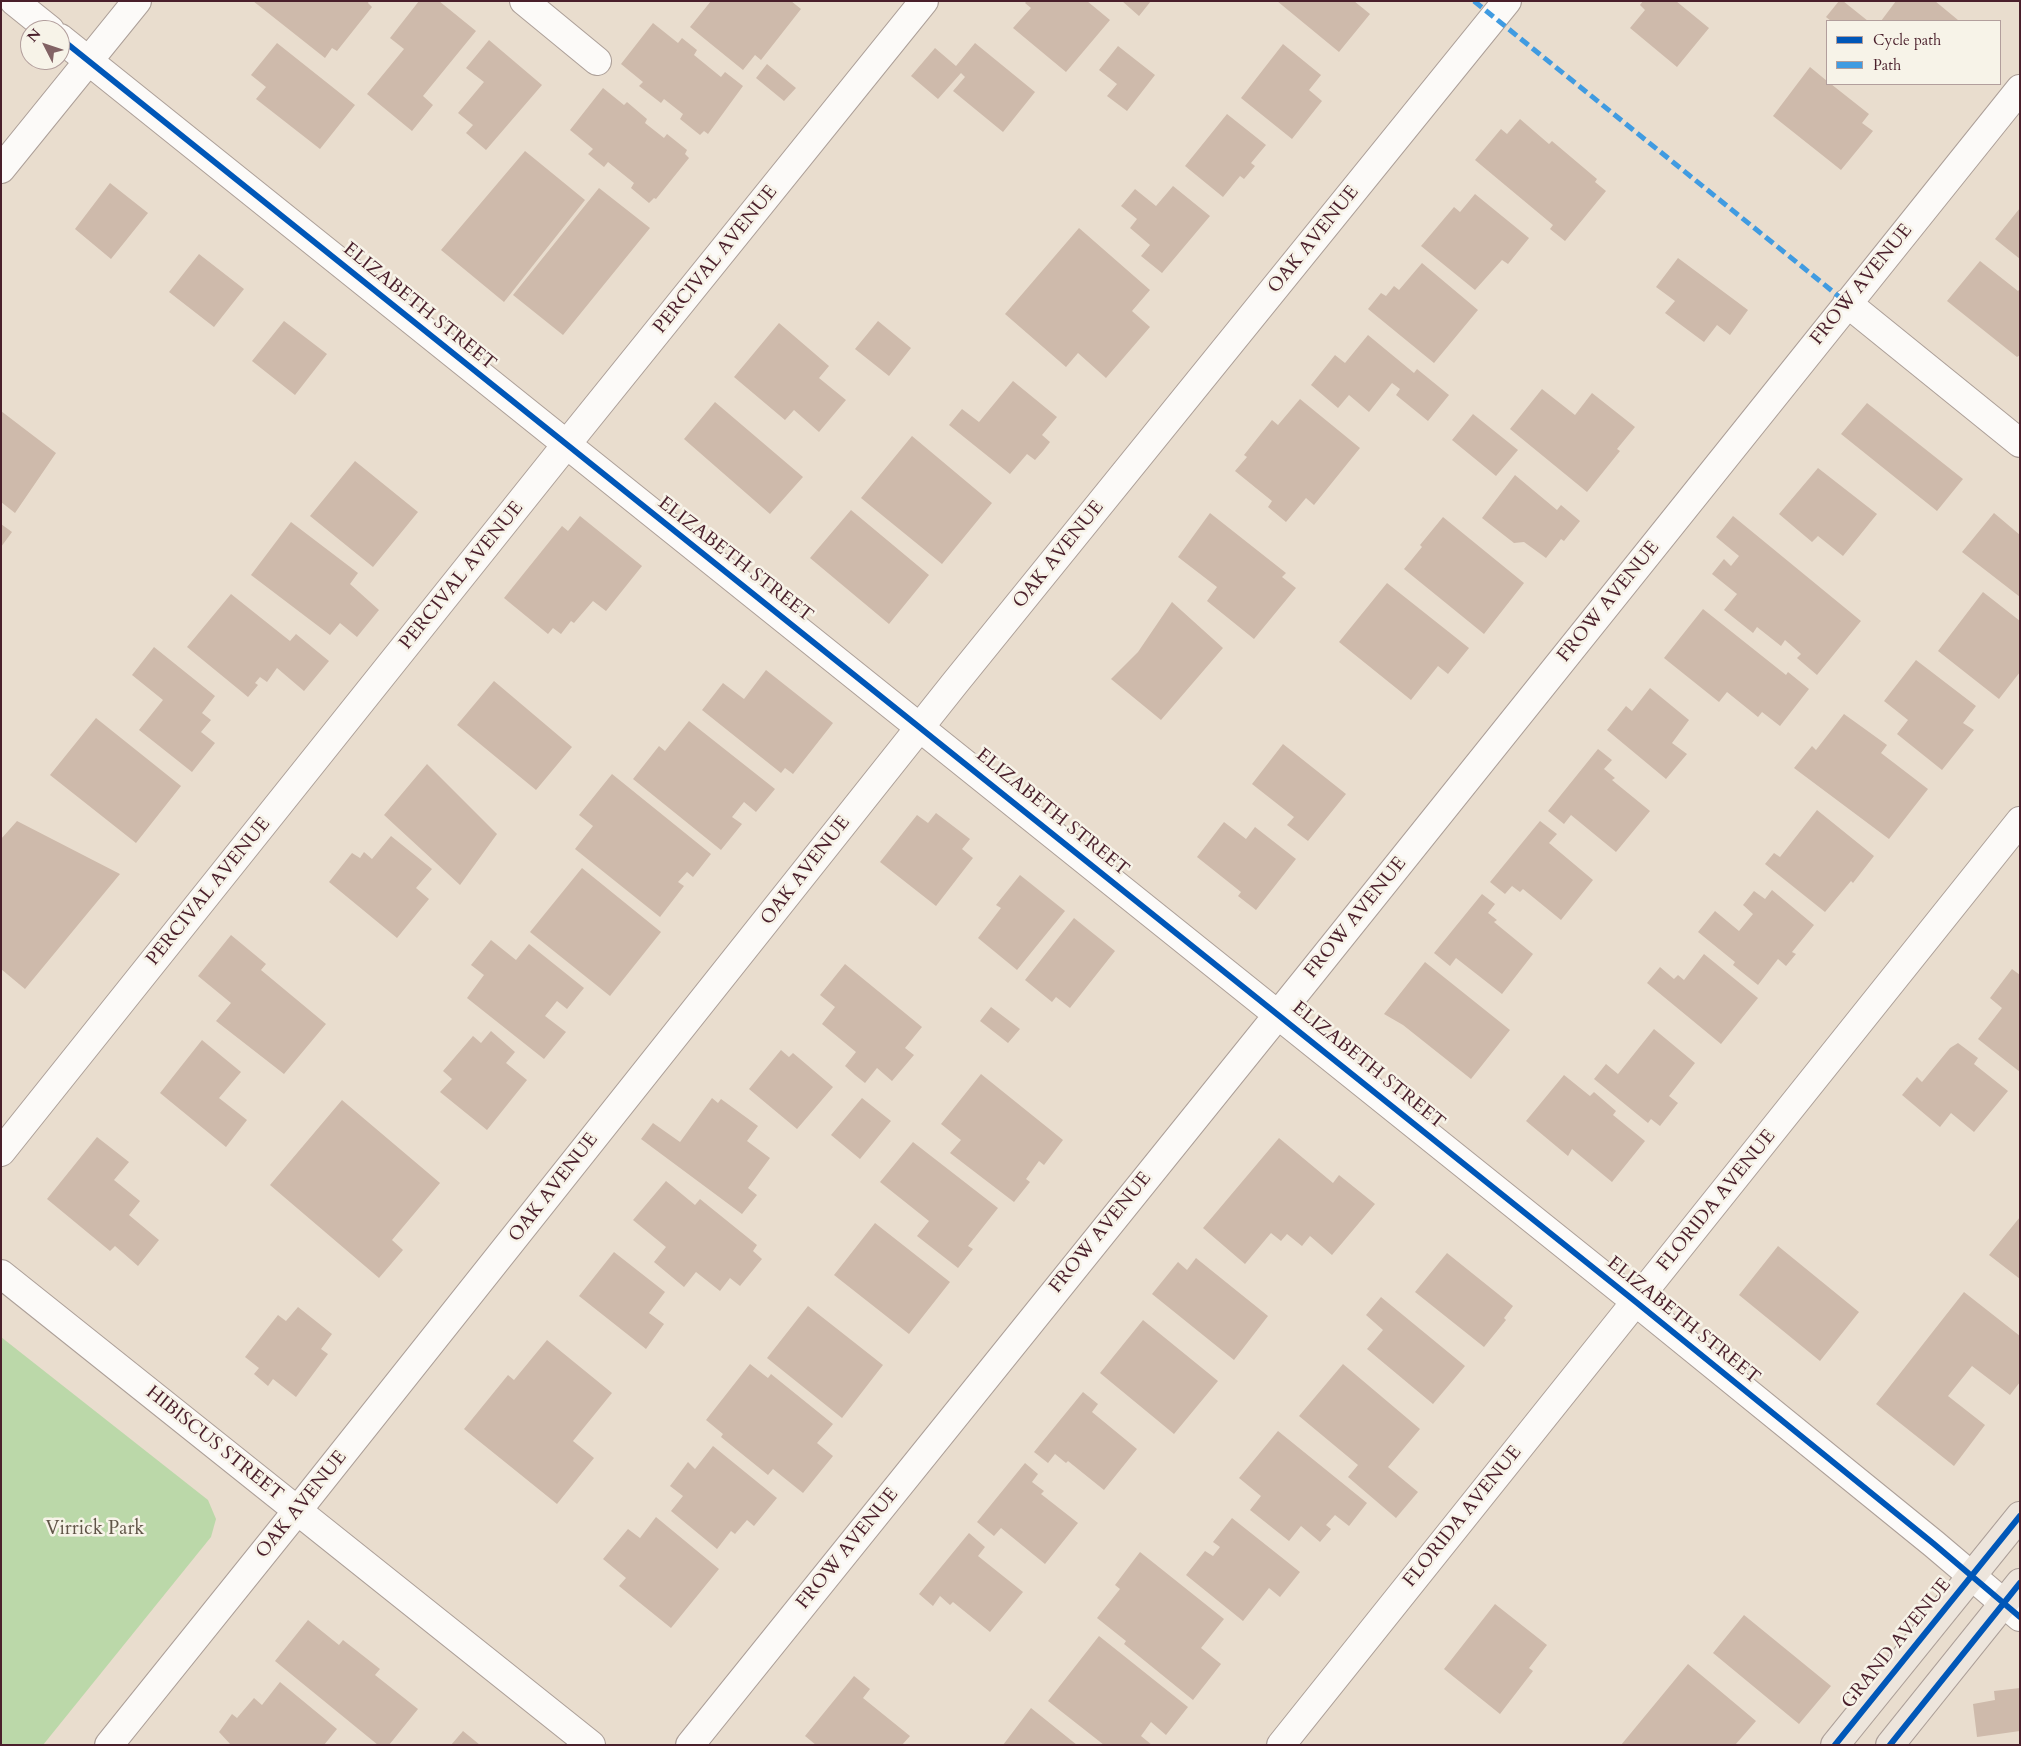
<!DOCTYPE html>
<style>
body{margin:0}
#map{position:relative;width:2021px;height:1746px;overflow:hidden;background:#e9ddce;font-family:Cardo,serif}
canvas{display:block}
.frame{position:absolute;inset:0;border:2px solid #4a1f2b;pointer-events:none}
.legend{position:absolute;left:1826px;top:20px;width:175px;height:65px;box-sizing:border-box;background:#f7f3e8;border:1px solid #b29e9c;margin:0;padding:6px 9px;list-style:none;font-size:15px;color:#4a1f2b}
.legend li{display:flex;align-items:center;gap:10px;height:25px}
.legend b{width:25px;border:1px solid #b29e9c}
.north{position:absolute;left:20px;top:20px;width:50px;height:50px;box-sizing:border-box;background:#f7f3e8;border:1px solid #b29e9c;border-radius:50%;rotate:311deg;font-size:14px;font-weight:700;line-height:20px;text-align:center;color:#4a1f2b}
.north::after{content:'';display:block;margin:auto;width:18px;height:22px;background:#826264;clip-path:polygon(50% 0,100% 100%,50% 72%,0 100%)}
</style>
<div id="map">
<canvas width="2021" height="1746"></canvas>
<div class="frame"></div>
<ul class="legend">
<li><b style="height:6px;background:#0057b8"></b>Cycle path</li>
<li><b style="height:6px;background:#409be1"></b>Path</li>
</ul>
<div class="north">N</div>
</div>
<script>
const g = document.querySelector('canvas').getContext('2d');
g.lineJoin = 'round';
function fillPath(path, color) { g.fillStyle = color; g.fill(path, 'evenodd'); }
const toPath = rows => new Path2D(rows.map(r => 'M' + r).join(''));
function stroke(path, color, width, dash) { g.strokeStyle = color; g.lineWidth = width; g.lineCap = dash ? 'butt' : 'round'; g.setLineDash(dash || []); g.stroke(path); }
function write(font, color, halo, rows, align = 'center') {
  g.font = font + ' Cardo,serif'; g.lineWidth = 5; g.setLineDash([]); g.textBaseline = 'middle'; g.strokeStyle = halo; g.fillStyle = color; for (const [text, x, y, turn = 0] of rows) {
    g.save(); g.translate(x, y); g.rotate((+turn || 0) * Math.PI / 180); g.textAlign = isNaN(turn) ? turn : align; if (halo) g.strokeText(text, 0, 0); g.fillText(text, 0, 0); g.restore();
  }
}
const green = toPath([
 [1,1337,208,1500,216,1519,211,1537,43,1745,1,1745]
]);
const building = toPath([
 [253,1,369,1,368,3,372,7,337,51,332,48,325,58],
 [419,1,439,1,476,31,423,96,433,105,412,131,367,94,404,49,390,38],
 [711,1,791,1,801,9,761,60,755,55,743,70,690,27],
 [1027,1,1087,1,1110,20,1066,72,1013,28,1031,8,1025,3],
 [1122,1,1151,1,1139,16],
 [1277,1,1354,1,1370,14,1339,52],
 [1643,1,1676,1,1709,28,1677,67,1630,28,1645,10,1640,5],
 [1839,1,1843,1,1868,21,1831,21,1826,17],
 [1896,1,1935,1,1958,20,1881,21],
 [653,23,678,43,682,38,697,50,694,55,721,77,725,72,743,86,708,134,704,131,700,135,680,119,683,114,664,99,661,103,639,86,643,82,621,64],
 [489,40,542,85,486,150,466,133,473,125,458,113,484,82,466,68],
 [277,43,355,105,320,149,256,99,266,87,251,75],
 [975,43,1035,92,1003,132,953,91,965,77,961,73,938,99,911,76,935,48,956,66],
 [1283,44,1321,75,1309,90,1322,101,1292,139,1241,98],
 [1118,46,1155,75,1127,111,1107,96,1117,84,1099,70],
 [767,64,796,88,784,101,756,78],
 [1810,67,1827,81,1827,84,1831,84,1869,114,1862,123,1873,131,1841,170,1773,116],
 [603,88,624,105,627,102,647,119,645,123,664,138,667,134,687,150,685,154,689,158,656,199,654,198,649,203,631,188,634,183,608,162,604,167,588,154,593,149,570,130],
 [1227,114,1266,145,1251,163,1255,166,1244,179,1240,176,1223,197,1185,166],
 [1520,119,1549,144,1552,141,1597,179,1595,182,1606,191,1565,241,1550,229,1553,225,1475,160,1501,129,1507,134],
 [525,151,585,200,504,302,441,250],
 [110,183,148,213,111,259,75,229],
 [1173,186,1210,216,1162,273,1141,256,1150,245,1130,228,1137,219,1121,206,1135,189,1156,206],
 [599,188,650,228,563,335,513,295],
 [1475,194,1529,238,1508,264,1502,260,1475,290,1421,246,1454,207,1460,212],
 [2020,208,2020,259,1995,239],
 [1079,228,1150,290,1132,311,1150,327,1106,378,1078,353,1066,367,1005,314],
 [199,254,244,289,214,327,169,292],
 [1678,258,1748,310,1730,335,1717,325,1704,342,1665,313,1675,301,1656,287],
 [1980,261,2018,291,2020,289,2020,355,2017,357,1947,301],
 [1422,263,1478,310,1434,363,1368,309,1381,293,1386,296,1394,286,1399,290],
 [284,321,327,354,295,395,252,361],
 [878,321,911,348,889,376,855,349],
 [779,323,829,366,819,378,846,400,819,432,794,410,785,420,734,377],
 [1368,335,1414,373,1417,369,1449,395,1428,421,1396,395,1400,389,1392,383,1369,412,1349,395,1338,408,1311,385,1335,355,1345,363],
 [1013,381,1057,417,1042,435,1050,442,1043,451,1035,460,1027,454,1010,474,949,425,962,409,979,422],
 [1542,389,1575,415,1592,393,1635,427,1617,449,1620,451,1587,492,1510,429],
 [1300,399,1360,448,1314,505,1306,498,1286,522,1268,507,1272,501,1235,471,1247,457,1244,455,1272,420,1278,425],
 [715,402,803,477,770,514,684,439],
 [1867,403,1963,479,1937,511,1841,434],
 [1,411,56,453,15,513,1,502],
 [1473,414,1518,450,1496,476,1452,440],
 [912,436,992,503,942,564,861,498],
 [355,461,418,512,373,567,310,516],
 [1818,468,1877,514,1843,556,1818,536,1812,542,1779,514],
 [1515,475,1557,510,1561,505,1580,521,1564,541,1561,539,1546,558,1524,542,1514,543,1482,518],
 [851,510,929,575,889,624,810,558],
 [1210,513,1286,573,1282,577,1296,588,1254,639,1207,601,1217,587,1178,557],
 [1994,513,2020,535,2020,597,1962,552],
 [580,516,642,566,606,611,593,601,574,623,571,621,561,634,553,628,548,634,504,598,562,526,568,531],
 [1733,516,1861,621,1817,675,1797,658,1801,654,1785,640,1781,646,1757,627,1753,633,1724,610,1737,594,1712,574,1724,559,1731,566,1739,556,1716,537],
 [1443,517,1524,583,1484,634,1404,569,1422,547,1420,545],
 [291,522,358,573,350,584,379,610,357,637,340,623,330,635,251,575],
 [1,524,12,532,1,547],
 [1387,583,1469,648,1448,674,1438,666,1411,700,1339,642],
 [1983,592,2020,621,2020,672,1999,699,1938,651],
 [231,594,290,641,296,634,329,661,304,691,277,668,267,682,260,677,255,683,258,685,248,697,187,647],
 [1172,602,1223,648,1161,720,1111,679,1138,652],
 [1703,609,1786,675,1788,672,1809,689,1780,726,1762,712,1758,717,1727,692,1719,702,1664,658],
 [154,647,215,696,202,713,211,720,201,732,215,743,192,772,139,730,163,700,132,675],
 [1916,660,1976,706,1963,723,1974,730,1942,770,1897,734,1908,720,1884,701],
 [766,670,833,723,793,774,785,768,781,773,702,710,723,683,744,699],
 [494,681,572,747,536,790,457,725],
 [1650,688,1689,720,1672,743,1687,754,1666,779,1607,730,1626,706,1632,711],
 [1844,714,1887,745,1881,753,1928,789,1889,839,1794,768,1812,746,1816,750],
 [96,718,181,786,136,843,50,775],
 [689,721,775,789,756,812,744,802,732,817,742,824,721,850,633,779,659,746,665,751],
 [1283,744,1346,794,1308,841,1287,825,1294,817,1252,784],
 [1598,749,1612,760,1604,769,1615,778,1612,780,1650,811,1616,852,1571,815,1564,824,1548,811],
 [427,764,497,834,460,885,384,815],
 [612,774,711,854,693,877,687,872,678,882,684,886,660,917,575,849,593,826,579,815],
 [1817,810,1874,856,1853,883,1851,881,1825,912,1765,864,1774,853,1780,857],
 [936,813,970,839,962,849,973,858,936,906,880,862,917,815,928,823],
 [17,821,120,874,25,989,1,969,1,839],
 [1540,821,1557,834,1549,843,1593,880,1561,920,1523,889,1520,892,1512,886,1505,894,1490,882],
 [1224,822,1246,839,1255,827,1296,859,1256,910,1238,896,1241,892,1197,857],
 [391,836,432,869,416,888,429,899,397,938,329,882,352,853,360,858,364,852,372,859],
 [582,868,661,932,610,996,530,932],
 [1020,875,1065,911,1017,970,978,938,1001,908,996,905],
 [1772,890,1814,925,1792,952,1796,954,1786,966,1778,959,1758,985,1733,965,1735,962,1698,932,1715,911,1739,931,1753,914,1743,905,1754,891,1765,899],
 [1482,894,1495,904,1488,913,1497,920,1494,922,1533,954,1502,994,1456,958,1450,966,1434,953],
 [1074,918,1115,951,1070,1008,1056,997,1052,1002,1025,980],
 [231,935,266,964,261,970,326,1024,284,1074,216,1021,231,1003,198,976],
 [491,940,516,960,529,944,584,988,567,1009,557,1001,545,1016,566,1032,544,1059,467,998,484,975,471,965],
 [1704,954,1758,998,1721,1044,1647,983,1660,967,1674,979,1678,975,1684,980],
 [1425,962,1510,1030,1471,1079,1403,1025,1384,1014],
 [845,964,922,1027,905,1048,914,1055,892,1081,877,1068,865,1083,855,1075,845,1066,856,1052,822,1024,835,1007,820,995],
 [2012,969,2020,975,2020,1072,1978,1039,2002,1008,1990,998],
 [991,1007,1020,1029,1008,1043,980,1021],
 [1654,1029,1695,1063,1669,1096,1678,1103,1660,1126,1651,1119,1648,1123,1594,1079,1606,1064,1618,1074],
 [491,1031,515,1052,506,1063,527,1080,487,1130,440,1092,452,1079,443,1071,473,1036,481,1043],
 [202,1040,241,1072,219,1098,247,1120,226,1147,160,1093],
 [1958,1043,1978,1058,1974,1064,2008,1091,1974,1132,1951,1113,1940,1127,1902,1095,1917,1077,1922,1082,1950,1048],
 [781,1050,789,1057,793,1053,833,1087,797,1129,749,1089],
 [981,1074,1063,1140,1044,1165,1039,1161,1026,1179,1030,1182,1014,1202,950,1153,961,1140,941,1124],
 [1564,1075,1590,1096,1594,1092,1616,1111,1613,1115,1645,1141,1612,1182,1572,1149,1568,1156,1526,1121],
 [712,1098,718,1103,721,1099,758,1126,747,1141,770,1158,748,1188,757,1195,742,1214,641,1139,653,1123,680,1142],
 [862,1098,891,1121,860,1159,831,1135],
 [342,1100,440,1183,392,1240,403,1250,379,1278,270,1185],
 [97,1137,129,1162,114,1180,140,1201,129,1215,159,1240,138,1266,115,1246,110,1251,47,1199],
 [1279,1138,1333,1183,1339,1175,1375,1204,1332,1255,1310,1236,1302,1246,1287,1234,1281,1241,1271,1233,1245,1264,1203,1228],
 [913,1142,998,1208,968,1246,973,1249,958,1268,917,1236,929,1221,880,1182],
 [666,1181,695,1205,700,1199,757,1245,753,1251,762,1259,740,1286,730,1278,720,1291,696,1272,684,1287,654,1262,666,1247,633,1220],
 [2020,1217,2020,1279,1989,1255],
 [875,1223,950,1282,909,1334,834,1275],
 [1778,1246,1859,1312,1820,1361,1739,1295],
 [614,1252,665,1292,649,1313,664,1324,646,1349,579,1296],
 [1447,1253,1513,1306,1504,1318,1506,1320,1484,1347,1415,1292],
 [1196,1258,1268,1316,1234,1360,1152,1294,1178,1262,1187,1270],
 [1964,1292,2020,1336,2020,1382,2010,1395,1972,1366,1948,1396,1985,1425,1954,1466,1876,1404],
 [1381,1297,1465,1366,1433,1404,1367,1349,1383,1330,1366,1315],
 [808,1306,883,1365,842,1418,767,1358],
 [298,1307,332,1334,321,1349,328,1354,296,1397,273,1379,268,1386,254,1374,259,1368,245,1357,278,1315,286,1321],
 [1143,1320,1218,1381,1174,1434,1100,1373],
 [547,1340,612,1393,573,1441,594,1458,557,1504,464,1429,508,1375,514,1380],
 [750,1364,768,1378,771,1374,833,1424,817,1443,833,1456,803,1493,773,1469,768,1475,721,1437,723,1434,706,1420],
 [1343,1364,1420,1429,1388,1467,1418,1492,1396,1518,1348,1477,1358,1465,1299,1416],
 [1083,1392,1098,1404,1092,1412,1137,1449,1104,1490,1068,1461,1066,1463,1055,1454,1048,1463,1034,1452],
 [1278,1431,1367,1503,1349,1526,1335,1515,1326,1525,1331,1529,1320,1542,1301,1526,1289,1541,1250,1510,1261,1496,1239,1478],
 [713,1446,777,1498,754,1526,747,1520,735,1534,731,1531,717,1549,671,1511,683,1496,670,1486,688,1462,695,1469],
 [1025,1463,1038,1474,1032,1482,1044,1491,1041,1494,1078,1523,1045,1564,1001,1528,994,1536,977,1522],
 [656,1517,719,1569,671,1628,619,1586,626,1578,603,1559,628,1529,640,1538],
 [1232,1518,1300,1572,1280,1597,1269,1588,1243,1621,1186,1575,1205,1551,1213,1556,1220,1547,1213,1542],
 [969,1533,985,1547,978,1556,1023,1592,990,1632,953,1602,950,1605,940,1596,933,1606,919,1594],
 [1140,1552,1224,1619,1201,1648,1221,1664,1193,1700,1124,1644,1126,1641,1097,1618,1120,1589,1115,1585],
 [1495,1604,1547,1645,1529,1668,1533,1671,1500,1714,1444,1669],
 [1744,1615,1831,1686,1799,1724,1713,1653],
 [308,1620,339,1645,343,1640,380,1669,375,1675,418,1709,389,1745,378,1745,275,1661],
 [1099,1636,1188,1707,1166,1735,1151,1722,1141,1736,1152,1745,1104,1745,1048,1701],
 [1688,1664,1756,1721,1735,1745,1621,1745],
 [854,1676,870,1689,863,1698,910,1736,902,1745,816,1745,805,1736],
 [280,1682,337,1729,324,1745,231,1745,219,1732,232,1714,237,1718,254,1698,262,1705],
 [2020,1688,2020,1731,1977,1737,1973,1704,1995,1700,1994,1691],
 [1031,1708,1077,1745,1003,1745],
 [463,1731,480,1745,451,1745]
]);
const minor = toPath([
 [14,1,50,30],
 [524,1,597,61],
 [60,38,1636,1302,1934,1544,2020,1617],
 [1,169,137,1],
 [1847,303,2020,443],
 [1,1152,566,445,924,1],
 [1,1274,591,1745],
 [109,1745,297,1511,955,683,1507,1],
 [690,1745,1314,970,2020,89],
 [1281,1745,2020,821]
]);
const major = toPath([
 [1835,1745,2020,1516],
 [1890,1745,2020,1583]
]);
const quiet = toPath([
 [1474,1,1847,303]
]);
const cycleway = toPath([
 [60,38,1636,1302,1934,1544,2020,1617],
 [1835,1745,2020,1516],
 [1890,1745,2020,1583]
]);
const streetNames = [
 ["OAK AVENUE",1314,240,-51],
 ["PERCIVAL AVENUE",716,260,-51],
 ["FROW AVENUE",1862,285,-51],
 ["ELIZABETH STREET",419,307,39],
 ["OAK AVENUE",1059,555,-51],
 ["ELIZABETH STREET",735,560,38],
 ["PERCIVAL AVENUE",462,576,-51],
 ["FROW AVENUE",1609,602,-51],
 ["ELIZABETH STREET",1052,813,39],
 ["OAK AVENUE",806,871,-52],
 ["PERCIVAL AVENUE",209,892,-51],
 ["FROW AVENUE",1356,918,-51],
 ["ELIZABETH STREET",1368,1066,39],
 ["OAK AVENUE",554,1188,-52],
 ["FLORIDA AVENUE",1717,1201,-51],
 ["FROW AVENUE",1101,1233,-51],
 ["ELIZABETH STREET",1683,1321,39],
 ["HIBISCUS STREET",214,1444,39],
 ["OAK AVENUE",302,1505,-51],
 ["FLORIDA AVENUE",1463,1517,-51],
 ["FROW AVENUE",848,1549,-51],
 ["GRAND AVENUE",1897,1644,-51]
];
const parkNames = [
 ["Virrick Park",95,1530]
];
fillPath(green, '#bbd8a9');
fillPath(building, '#cebaab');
stroke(minor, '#ac9f98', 30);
stroke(major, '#ac9f98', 30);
stroke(minor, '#fcfaf8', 28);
stroke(major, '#ede5dc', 28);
stroke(quiet, '#409be1', 5, [10, 5]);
stroke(cycleway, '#0057b8', 6);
write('19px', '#4a1f2b', '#f7f3e8', streetNames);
write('19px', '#605548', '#f7f3e8', parkNames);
</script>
